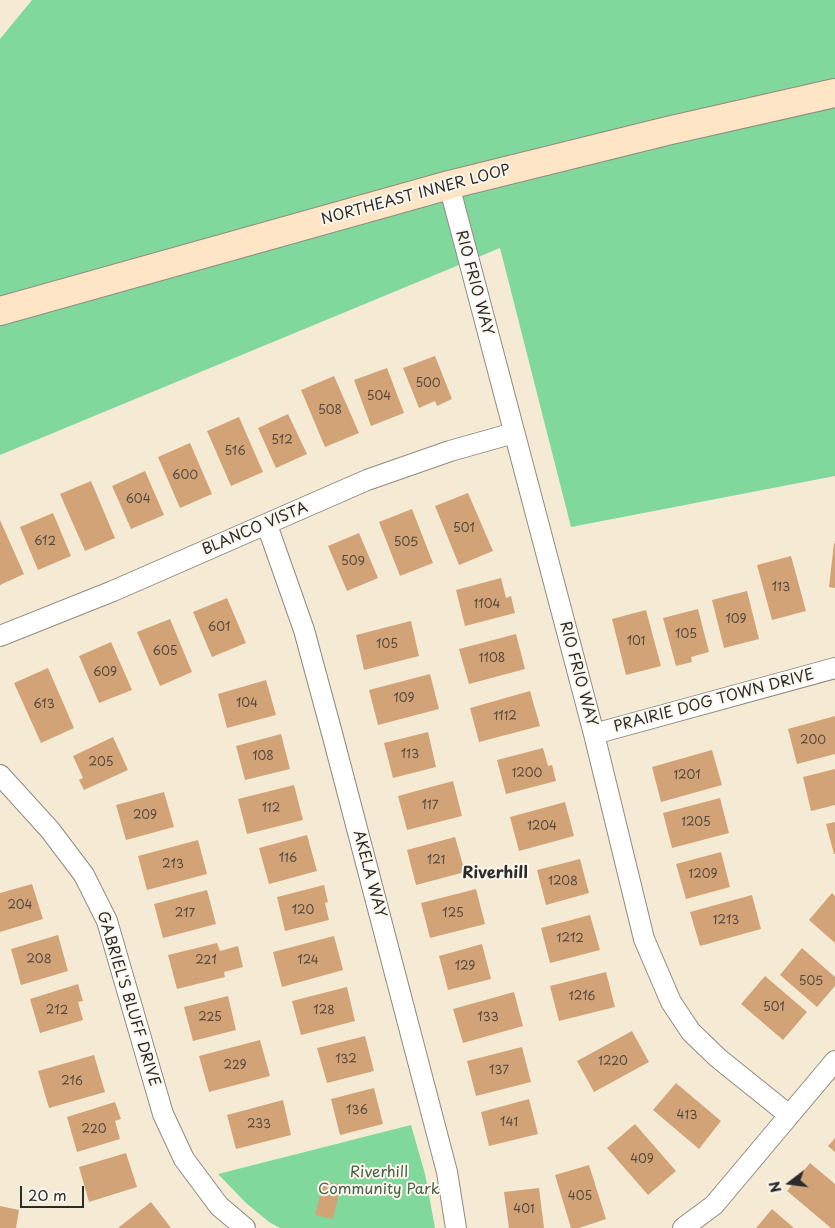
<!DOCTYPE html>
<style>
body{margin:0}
#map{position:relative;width:835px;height:1228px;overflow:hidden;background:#f5ebd5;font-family:"Playpen Sans",sans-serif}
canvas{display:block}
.north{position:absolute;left:765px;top:1158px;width:50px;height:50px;-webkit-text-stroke:4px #fbf7ec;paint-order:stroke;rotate:255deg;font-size:14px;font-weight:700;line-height:20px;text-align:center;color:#2b2b2b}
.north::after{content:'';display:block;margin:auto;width:18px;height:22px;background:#2b2b2b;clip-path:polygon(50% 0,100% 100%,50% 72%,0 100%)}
.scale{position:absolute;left:20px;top:1186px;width:64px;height:22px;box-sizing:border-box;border:2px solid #2b2b2b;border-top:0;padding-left:6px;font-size:15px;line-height:18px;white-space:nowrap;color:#2b2b2b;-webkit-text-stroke:4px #fbf7ec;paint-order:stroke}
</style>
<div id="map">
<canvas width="835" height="1228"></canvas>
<div class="north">N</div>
<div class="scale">20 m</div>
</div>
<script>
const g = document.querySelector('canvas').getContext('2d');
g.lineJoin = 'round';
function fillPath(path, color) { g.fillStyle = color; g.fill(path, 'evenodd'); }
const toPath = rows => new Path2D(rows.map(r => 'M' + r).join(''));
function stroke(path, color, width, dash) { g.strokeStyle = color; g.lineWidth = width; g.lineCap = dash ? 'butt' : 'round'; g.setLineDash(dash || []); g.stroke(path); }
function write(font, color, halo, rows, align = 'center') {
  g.font = font + ' "Playpen Sans",sans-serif'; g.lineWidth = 4; g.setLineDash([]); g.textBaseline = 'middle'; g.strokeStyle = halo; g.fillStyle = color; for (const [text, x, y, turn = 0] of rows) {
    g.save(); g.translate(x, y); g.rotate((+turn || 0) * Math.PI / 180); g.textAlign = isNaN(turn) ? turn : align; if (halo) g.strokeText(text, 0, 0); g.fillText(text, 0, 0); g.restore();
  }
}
const green = toPath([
 [32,0,835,0,835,476,571,527,500,248,0,455,0,39],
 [411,1125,425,1174,435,1228,280,1228,269,1222,246,1203,218,1174]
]);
const building = toPath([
 [435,356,452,399,437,406,435,401,419,408,403,368],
 [387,368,404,413,371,426,354,380],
 [334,376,359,433,325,447,301,390],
 [288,414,307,454,276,468,258,428],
 [239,417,263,472,231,486,207,431],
 [190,443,212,494,180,508,158,457],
 [145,471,164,515,131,529,112,486],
 [91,481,115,538,85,551,60,494],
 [468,493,493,551,459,565,435,506],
 [412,509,433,563,400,576,379,522],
 [53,513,71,556,38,570,20,527],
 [0,520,24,574,0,585],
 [359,533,378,578,347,591,328,546],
 [834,543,835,543,835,588,829,587],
 [791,556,806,611,772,620,757,565],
 [501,578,506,598,511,596,515,613,465,626,456,590],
 [747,591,759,639,724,648,712,600],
 [227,598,246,643,212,657,193,612],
 [698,609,709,652,691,657,692,662,676,666,663,618],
 [646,610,661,666,626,675,612,619],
 [170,619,192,672,160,686,137,632],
 [411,621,419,656,364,670,356,635],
 [516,634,525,669,469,684,459,649],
 [111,642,132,690,99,703,79,656],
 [48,668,74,728,41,743,14,683],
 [430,674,439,709,378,725,369,690],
 [266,680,276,715,227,728,218,694],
 [530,691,540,726,479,742,470,708],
 [835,716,835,754,797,764,788,729],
 [428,732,436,767,393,778,384,743],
 [281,734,290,769,245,780,236,746],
 [113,737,128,770,84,790,79,780,83,778,73,756],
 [543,748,548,766,552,765,556,781,506,794,497,760],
 [712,750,722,785,661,802,652,767],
 [835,769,835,805,811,811,803,777],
 [453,781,462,816,407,830,398,796],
 [294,785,303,820,247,834,238,799],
 [164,792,174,827,126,840,116,805],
 [720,798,729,833,672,848,663,813],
 [565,802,574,836,519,851,510,817],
 [835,822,835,854,834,854,826,824],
 [307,835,317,871,269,884,259,848],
 [455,837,465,872,416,885,407,850],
 [198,840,207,874,147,890,138,856],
 [721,852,730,887,686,899,676,864],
 [580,859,589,893,546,905,537,870],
 [32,884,43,919,0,932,0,893],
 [324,885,328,902,325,903,329,920,285,931,277,897],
 [476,889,485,924,430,938,421,903],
 [207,890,216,924,163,938,154,904],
 [832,893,835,896,835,943,809,920],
 [752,895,761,929,700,946,690,912],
 [590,915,600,950,550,963,541,928],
 [58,935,68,971,21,985,11,949],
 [334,936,343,970,282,987,273,952],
 [217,943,220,951,238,946,243,967,224,972,225,977,177,989,168,955],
 [482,944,491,979,448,990,439,956],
 [802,948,835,977,835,986,817,1007,780,975],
 [606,972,615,1007,559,1021,550,986],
 [765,976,807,1012,783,1040,741,1004],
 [78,984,83,1001,78,1002,83,1020,40,1033,30,999],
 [347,987,355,1021,301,1035,292,1001],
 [514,992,523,1026,463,1043,453,1009],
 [228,996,236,1030,193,1041,184,1007],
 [632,1031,649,1062,594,1092,577,1061],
 [365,1036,374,1071,327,1083,317,1048],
 [260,1040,270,1076,209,1092,199,1056],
 [522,1047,531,1082,476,1096,467,1061],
 [94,1055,105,1092,49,1108,38,1071],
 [676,1083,721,1121,699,1149,653,1110],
 [374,1088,383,1124,340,1135,331,1099],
 [529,1099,538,1134,489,1146,481,1112],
 [283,1100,291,1135,236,1149,227,1115],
 [115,1102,121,1119,115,1121,120,1139,77,1152,67,1117],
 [635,1124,676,1171,648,1195,607,1148],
 [835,1138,835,1152,828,1146],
 [126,1153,137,1187,89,1202,79,1167],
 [810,1163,835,1184,835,1228,831,1228,787,1191],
 [589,1165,606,1219,579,1228,571,1228,555,1175],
 [324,1180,341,1185,333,1219,315,1215],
 [539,1188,544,1228,509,1228,504,1192],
 [151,1202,171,1228,118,1228],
 [0,1206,19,1210,16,1228,0,1228],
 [772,1209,794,1228,756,1228]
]);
const street = toPath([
 [449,185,594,734,644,939,671,1002,691,1032,718,1058,789,1115],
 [267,525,304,630,333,737,447,1172,456,1228],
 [0,636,113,591,367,480,450,451,514,433],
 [594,734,835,668],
 [0,775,50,830,84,875,107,921,163,1114,184,1159,219,1206,245,1228],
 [683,1228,714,1205,835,1061]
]);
const secondary = toPath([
 [0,311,449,185,667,131,835,93]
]);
const numberNames = [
 ["500",428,384],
 ["504",379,397],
 ["508",330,411],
 ["512",282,441],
 ["516",235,452],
 ["600",185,476],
 ["604",138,500],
 ["501",464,529],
 ["612",45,542],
 ["505",406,543],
 ["509",353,562],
 ["113",781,588],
 ["1104",487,605],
 ["109",736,620],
 ["601",219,628],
 ["105",686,635],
 ["101",636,642],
 ["105",387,645],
 ["605",165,652],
 ["1108",492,659],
 ["609",105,673],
 ["109",404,699],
 ["104",247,704],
 ["613",44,705],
 ["1112",505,717],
 ["200",813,741],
 ["113",410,755],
 ["108",263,757],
 ["205",101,763],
 ["1200",527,774],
 ["1201",687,776],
 ["117",430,806],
 ["112",271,809],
 ["209",145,816],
 ["1205",696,823],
 ["1204",542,827],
 ["116",288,859],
 ["121",436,861],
 ["213",173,865],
 ["1209",703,875],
 ["1208",563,882],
 ["204",20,906],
 ["120",303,911],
 ["217",185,914],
 ["125",453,914],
 ["1213",726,921],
 ["1212",570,939],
 ["208",39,960],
 ["221",206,961],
 ["124",308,961],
 ["129",465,967],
 ["505",811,982],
 ["1216",582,997],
 ["501",774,1008],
 ["212",57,1011],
 ["128",324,1011],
 ["225",210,1018],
 ["133",488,1018],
 ["132",346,1060],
 ["1220",613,1062],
 ["229",235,1066],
 ["137",499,1071],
 ["216",72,1082],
 ["136",357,1111],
 ["413",687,1116],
 ["141",509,1123],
 ["233",259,1125],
 ["220",94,1130],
 ["409",642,1160],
 ["405",580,1197],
 ["401",524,1210]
];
const streetNames = [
 ["NORTHEAST INNER LOOP",416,195,-15],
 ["RIO FRIO WAY",474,283,75],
 ["BLANCO VISTA",255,529,-23],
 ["RIO FRIO WAY",578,674,75],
 ["PRAIRIE DOG TOWN DRIVE",714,701,-15],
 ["AKELA WAY",369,874,75],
 ["GABRIEL'S BLUFF DRIVE",128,999,73]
];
const parkNames = [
 ["Riverhill",379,1173],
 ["Community Park",379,1190]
];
const neighbourhoodNames = [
 ["Riverhill",495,874]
];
fillPath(green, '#81d89c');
fillPath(building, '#d3a378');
stroke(street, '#908b80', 22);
stroke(secondary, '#908b80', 30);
stroke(street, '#fff', 20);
stroke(secondary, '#fde5c5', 28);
write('12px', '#55493e', null, numberNames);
write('15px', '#2b2b2b', '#fbf7ec', streetNames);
write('15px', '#455f4d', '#fbf7ec', parkNames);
write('bold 16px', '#2b2b2b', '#fbf7ec', neighbourhoodNames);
</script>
